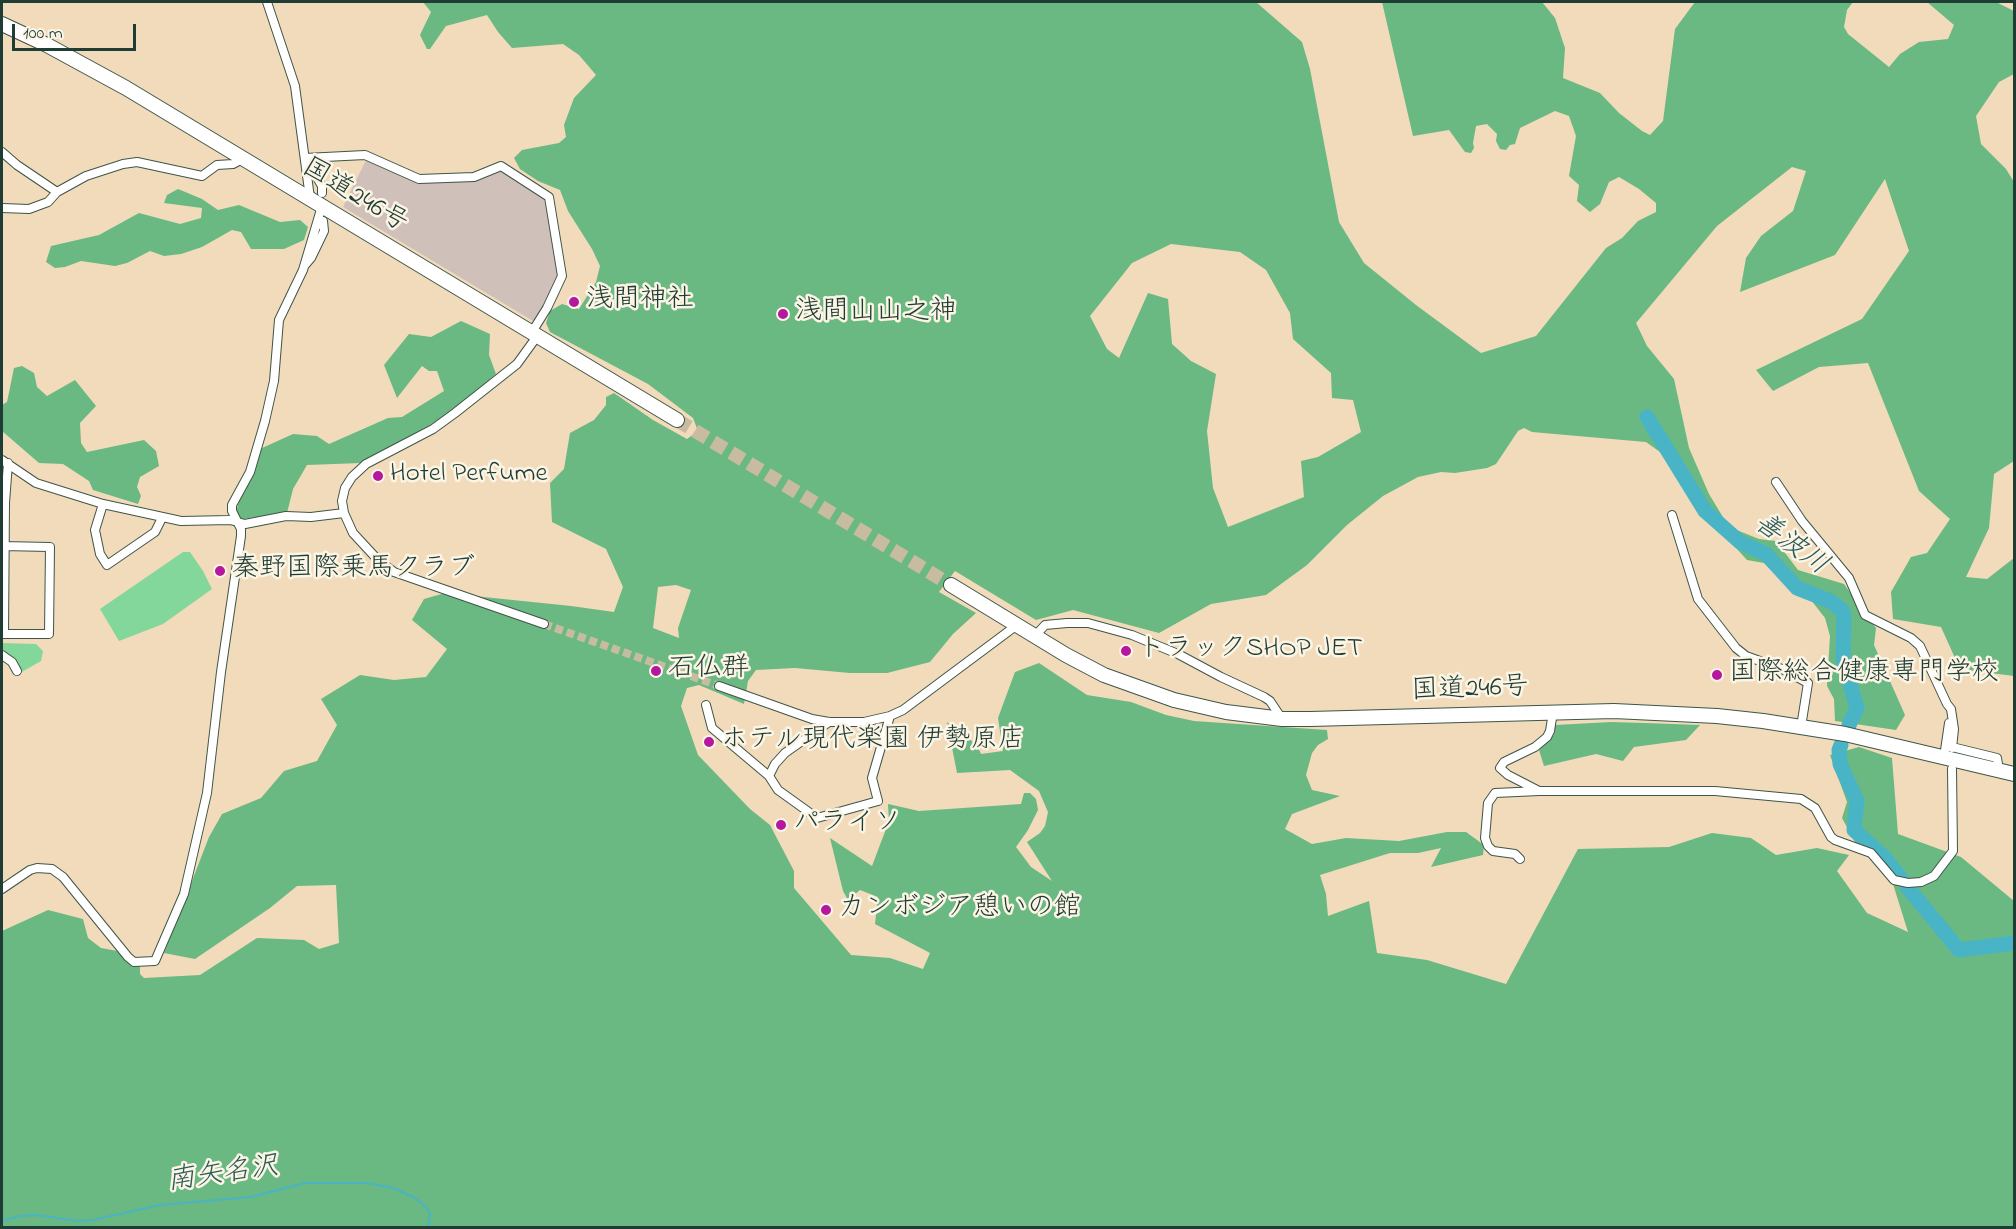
<!DOCTYPE html>
<meta charset="utf-8">
<style>
body{margin:0}
#map{position:relative;width:2016px;height:1229px;overflow:hidden;background:#f1dbbb;font-family:"Indie Flower",sans-serif}
canvas{display:block}
.frame{position:absolute;inset:0;border:3px solid #1f3d34;pointer-events:none}
.scale{position:absolute;left:12px;top:24px;width:124px;height:27px;box-sizing:border-box;border:3px solid #1f3d34;border-top:0;padding-left:8px;font-size:18px;line-height:21px;white-space:nowrap;color:#1f3d34;-webkit-text-stroke:4px #fcf5e5;paint-order:stroke}
</style>
<div id="map">
<canvas width="2016" height="1229"></canvas>
<div class="frame"></div>
<div class="scale">100 m</div>
</div>
<script>
const g = document.querySelector('canvas').getContext('2d');
g.lineJoin = 'round';
function fillPath(path, color) { g.fillStyle = color; g.fill(path, 'evenodd'); }
const toPath = rows => new Path2D(rows.map(r => 'M' + r).join(''));
function stroke(path, color, width, dash) { g.strokeStyle = color; g.lineWidth = width; g.lineCap = dash ? 'butt' : 'round'; g.setLineDash(dash || []); g.stroke(path); }
function write(font, color, halo, rows, align = 'center') {
  g.font = font + ' "Indie Flower","Klee One",sans-serif'; g.lineWidth = 5; g.setLineDash([]); g.textBaseline = 'middle'; g.strokeStyle = halo; g.fillStyle = color; for (const [text, x, y, turn = 0] of rows) {
    g.save(); g.translate(x, y); g.rotate((+turn || 0) * Math.PI / 180); g.textAlign = isNaN(turn) ? turn : align; if (halo) g.strokeText(text, 0, 0); g.fillText(text, 0, 0); g.restore();
  }
}
const industrial = toPath([
 [367,158,419,182,459,181,477,178,497,170,502,170,546,199,559,274,544,308,533,321,343,207]
]);
const green = toPath([
 [183,552,190,552,203,571,212,589,163,624,119,641,100,609],
 [2,643,36,644,43,651,41,661,20,673,15,663,2,654]
]);
const forest = toPath([
 [423,2,1256,2,1302,42,1310,69,1339,222,1364,263,1416,305,1481,353,1536,336,1606,248,1622,238,1638,221,1656,212,1656,203,1639,189,1619,177,1609,182,1600,204,1590,212,1577,201,1579,185,1569,176,1576,136,1569,116,1555,111,1520,128,1515,144,1510,145,1506,150,1500,149,1496,141,1497,134,1487,124,1476,126,1473,143,1474,148,1471,153,1465,152,1449,130,1413,136,1382,2,1542,2,1555,18,1565,48,1563,78,1600,93,1619,113,1642,131,1650,135,1663,121,1675,29,1695,2,1853,2,1847,10,1844,27,1848,34,1889,67,1900,54,1919,42,1948,39,1954,25,1927,2,1996,2,2014,11,2014,74,1999,82,1976,116,1981,144,2006,169,2014,182,2014,461,1994,474,1989,528,1966,577,1987,579,2014,558,2014,676,1960,669,1941,627,1893,619,1891,592,1911,557,1927,553,1950,519,1919,491,1868,363,1819,367,1773,391,1756,370,1862,319,1909,251,1885,179,1835,255,1740,292,1746,258,1761,236,1793,211,1806,171,1792,167,1717,226,1636,323,1647,346,1674,379,1689,448,1709,494,1729,527,1759,539,1776,541,1798,570,1844,584,1876,628,1874,645,1905,715,1896,730,1835,721,1834,699,1827,686,1830,636,1825,618,1811,600,1787,585,1764,563,1747,560,1725,536,1667,458,1660,452,1646,442,1532,432,1524,428,1518,431,1496,464,1487,468,1455,473,1441,472,1418,477,1383,496,1347,525,1307,565,1266,595,1211,604,1159,633,1073,610,1036,620,955,571,939,592,976,613,953,634,930,662,887,673,850,673,795,668,756,670,748,681,744,704,699,685,687,688,681,706,698,755,750,809,770,825,794,871,794,888,851,955,890,958,923,969,930,953,875,924,878,897,860,890,848,900,843,891,830,838,872,866,889,821,888,804,919,811,1007,805,1021,804,1024,793,1030,793,1036,799,1038,810,1028,830,1016,847,1031,867,1052,881,1027,842,1040,833,1045,826,1048,812,1039,791,1010,770,957,773,947,722,977,745,981,754,1003,751,998,718,1015,672,1039,663,1087,695,1131,702,1166,715,1194,721,1327,730,1328,739,1318,745,1312,753,1306,775,1312,790,1340,796,1292,814,1285,829,1312,844,1346,838,1399,841,1447,832,1466,832,1484,845,1483,855,1431,867,1441,848,1418,853,1390,853,1320,875,1326,894,1328,916,1369,901,1377,953,1427,960,1506,984,1578,849,1669,847,1712,833,1751,838,1776,855,1817,848,1849,855,1837,871,1867,913,1908,932,1883,852,1855,842,1842,818,1847,802,1830,755,1859,747,1892,758,1898,834,1961,857,2014,901,2014,1227,2,1227,2,931,48,910,83,919,88,938,101,948,123,952,140,962,140,974,144,978,200,975,257,938,304,940,319,949,339,943,336,885,297,886,270,908,195,959,164,953,209,837,222,814,261,798,284,771,317,761,337,725,321,699,360,675,394,680,426,677,447,649,412,620,424,599,445,593,571,606,614,612,623,587,606,549,552,522,550,483,564,469,570,433,594,420,606,405,606,397,614,393,653,420,687,439,698,431,693,418,648,384,550,332,546,323,550,311,562,304,579,309,596,282,600,266,592,249,568,211,560,190,538,181,520,169,514,158,522,150,559,143,566,137,564,125,574,98,596,75,579,55,563,44,512,48,498,32,487,15,446,26,430,49,427,49,420,35,431,12],
 [1171,244,1240,252,1266,270,1290,313,1293,339,1331,373,1332,398,1353,400,1361,432,1318,457,1301,461,1304,497,1228,527,1213,488,1207,431,1216,374,1191,361,1172,344,1168,299,1148,293,1119,358,1107,349,1090,316,1132,263],
 [676,585,691,590,678,628,679,638,653,628,658,587],
 [178,189,202,199,218,210,239,205,280,222,300,220,308,227,304,240,284,249,251,249,241,232,232,230,202,247,181,254,164,256,150,251,127,263,115,266,81,261,65,267,55,268,46,262,51,246,99,235,139,213,180,224,201,218,202,208,164,203,167,195],
 [461,321,490,334,489,355,496,374,446,416,361,463,307,465,293,489,287,513,242,519,236,513,240,496,250,481,260,449,293,434,317,436,329,444,388,418,402,417,444,391,437,371,429,371,422,366,397,398,384,365,409,334,431,337],
 [22,366,34,373,37,387,47,396,75,380,96,406,80,423,81,443,87,452,144,440,156,451,159,466,140,477,137,487,141,496,138,504,93,490,89,481,63,464,39,463,2,431,2,405,7,402,14,368],
 [1611,722,1644,723,1700,725,1686,740,1634,747,1623,761,1596,754,1544,766,1539,750,1554,735,1555,725]
]);
const stream = toPath([
 [2,1221,20,1216,36,1215,78,1221,93,1220,160,1205,251,1197,305,1183,367,1183,393,1188,415,1198,426,1207,430,1214,428,1228]
]);
const river = toPath([
 [1647,417,1705,511,1740,542,1766,554,1797,588,1830,601,1842,610,1844,616,1843,659,1857,708,1849,725],
 [1841,745,1839,750,1840,764,1857,801,1854,830,1885,858,1902,880],
 [1908,888,1959,950,2014,943]
]);
const streetTunnel = toPath([
 [544,624,719,686]
]);
const highwayTunnel = toPath([
 [677,420,951,585]
]);
const street = toPath([
 [267,2,295,86,310,198],
 [2,152,17,165,57,192],
 [305,158,365,155,419,179,474,177,501,166,549,197,562,276,547,308,532,332],
 [306,159,322,186,322,193],
 [2,208,29,209,48,202,57,192,86,176,123,164,137,162,202,176,217,165,233,164,244,158],
 [305,265,311,258,324,231,323,221],
 [538,335,517,364,455,413,433,429,366,464,352,477,345,488,342,501,344,513,353,533,378,560,394,572,544,624],
 [2,460,36,483,103,504,181,521,230,520,245,524,286,516,311,517,344,513],
 [1776,482,1802,521,1849,578,1865,615,1911,638,1920,646,1947,704,1951,709,1954,729,1952,748],
 [103,504,95,530,100,554,107,565,155,532,162,518],
 [1672,515,1698,599,1736,648,1746,656,1782,669,1808,683,1801,727],
 [2,546,50,547,49,634,2,634],
 [4,634,5,503,8,463],
 [1035,636,1045,625,1067,623,1088,623,1132,635,1178,654,1221,677,1264,697,1270,701,1282,719],
 [2,655,12,662,17,671],
 [719,686,812,719,829,722,864,722,890,716,903,710,1017,625],
 [706,705,712,728,769,776],
 [829,722,785,753,775,764,769,776,778,790,817,818,878,801,872,778,890,716],
 [1952,747,1997,758,1999,770],
 [1944,757,1949,723],
 [1539,791,1715,791,1801,799,1815,808,1831,837,1835,840,1871,853,1894,880,1908,883,1921,882,1934,876,1953,851,1952,769],
 [1520,859,1515,854,1493,851,1488,846,1485,838,1488,803,1495,793,1539,791,1508,775,1500,768,1504,762,1535,747,1547,737,1550,731,1553,712],
 [2,889,30,870,37,868,52,869,63,877,128,957,134,962,155,961,184,894,207,793,221,672,241,536,241,529,232,511,232,505,250,472,265,421,274,381,279,320,303,270,322,206]
]);
const highway = toPath([
 [2,24,47,45,126,88,677,420],
 [951,585,1066,655,1104,675,1174,700,1226,712,1282,719,1310,719,1614,711,1717,716,1763,721,1845,734,2014,774]
]);
const markers = [
 [574,302,6,"#b5179e"],
 [783,314,6,"#b5179e"],
 [378,476,6,"#b5179e"],
 [220,571,6,"#b5179e"],
 [1126,651,6,"#b5179e"],
 [656,671,6,"#b5179e"],
 [1717,675,6,"#b5179e"],
 [709,742,6,"#b5179e"],
 [781,825,6,"#b5179e"],
 [826,910,6,"#b5179e"]
];
const streetNames = [
 ["国道246号",354,197,31],
 ["国道246号",1470,691,-2]
];
const poiNames = [
 ["浅間神社",586,302],
 ["浅間山山之神",795,314],
 ["Hotel Perfume",390,476],
 ["秦野国際乗馬クラブ",232,571],
 ["トラックSHOP JET",1138,651],
 ["石仏群",668,671],
 ["国際総合健康専門学校",1729,675],
 ["ホテル現代楽園 伊勢原店",721,742],
 ["パライソ",793,825],
 ["カンボジア憩いの館",838,910]
];
const waterNames = [
 ["善波川",1790,546,36],
 ["南矢名沢",223,1176,-8]
];
fillPath(industrial, '#cfc0ba');
fillPath(green, '#83d79a');
fillPath(forest, '#6ab882');
stroke(stream, '#4ab4c7', 2);
stroke(river, '#4ab4c7', 15);
stroke(streetTunnel, '#c7bba0', 8, [8, 4]);
stroke(highwayTunnel, '#c7bba0', 14, [14, 7]);
stroke(street, '#3e5548', 10);
stroke(highway, '#3e5548', 16);
stroke(street, '#fff', 8);
stroke(highway, '#fff', 14);
for (const [x, y, r, color] of markers) { const dot = new Path2D(); dot.arc(x, y, r, 0, 2 * Math.PI); g.fillStyle = color; g.fill(dot); stroke(dot, '#fcf5e5', 2); }
write('27px', '#1f3d34', '#fcf5e5', streetNames);
write('27px', '#1f3d34', '#fcf5e5', poiNames, 'left');
write('italic 28px', '#2a5b59', '#fcf5e5', waterNames);
</script>
